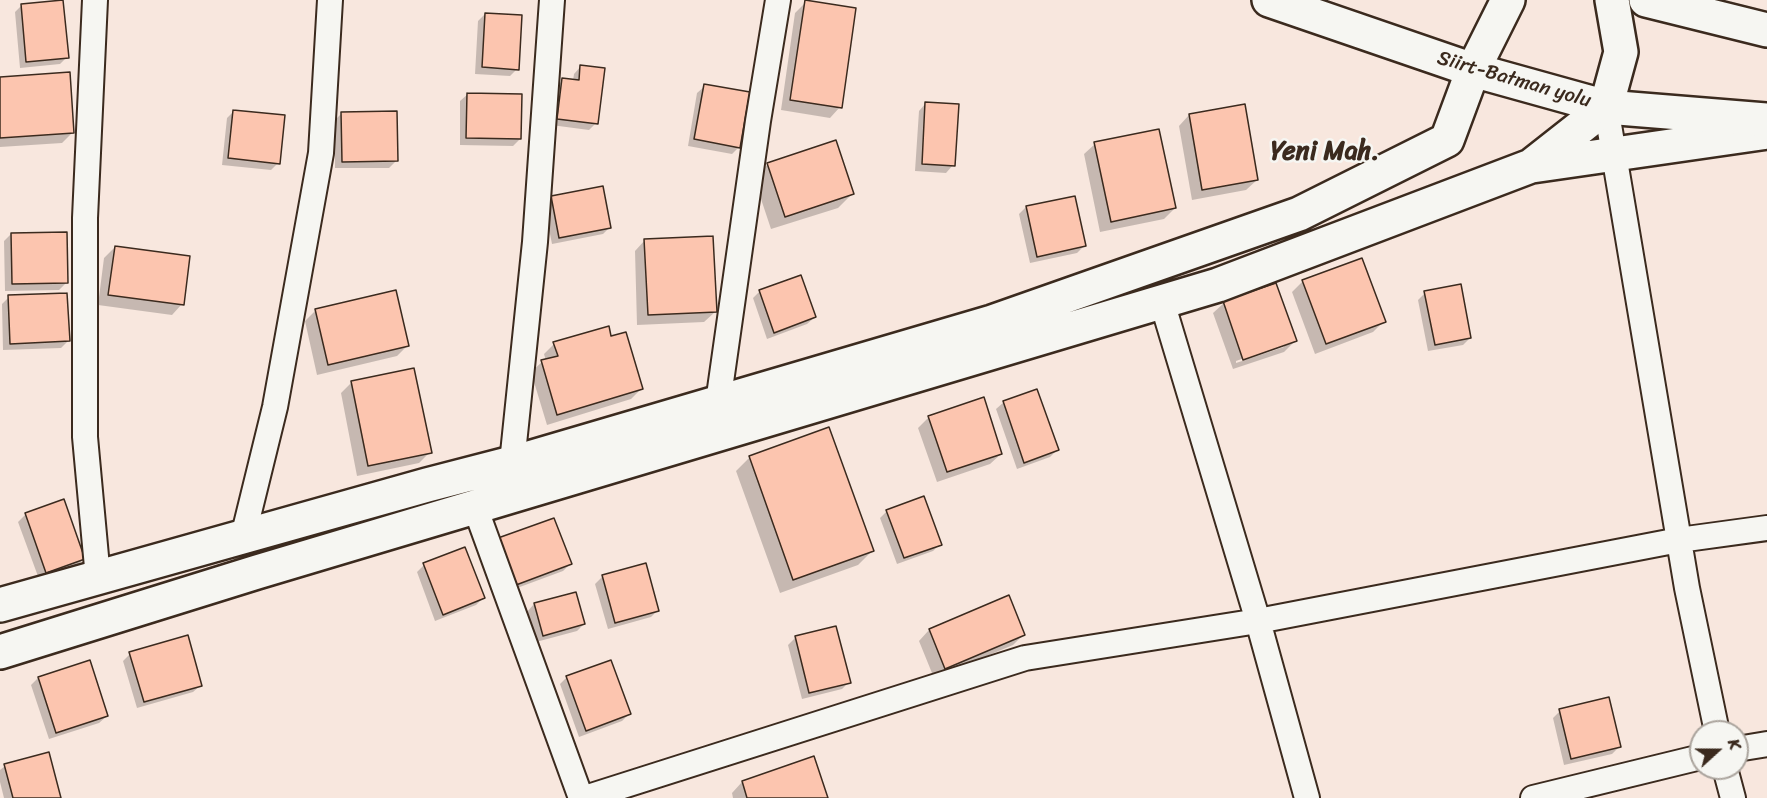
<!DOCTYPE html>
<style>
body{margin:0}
#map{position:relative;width:1767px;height:798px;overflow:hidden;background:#f8e7de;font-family:Sriracha,sans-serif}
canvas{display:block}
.north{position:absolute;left:1689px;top:720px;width:60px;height:60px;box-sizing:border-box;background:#f6f6f2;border:2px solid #aba49d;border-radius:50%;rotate:69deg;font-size:16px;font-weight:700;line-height:24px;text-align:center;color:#3b2a1e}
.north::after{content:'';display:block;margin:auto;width:21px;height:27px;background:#3b2a1e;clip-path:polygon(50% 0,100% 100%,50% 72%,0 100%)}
</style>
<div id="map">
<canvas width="1767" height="798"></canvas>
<div class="north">K</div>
</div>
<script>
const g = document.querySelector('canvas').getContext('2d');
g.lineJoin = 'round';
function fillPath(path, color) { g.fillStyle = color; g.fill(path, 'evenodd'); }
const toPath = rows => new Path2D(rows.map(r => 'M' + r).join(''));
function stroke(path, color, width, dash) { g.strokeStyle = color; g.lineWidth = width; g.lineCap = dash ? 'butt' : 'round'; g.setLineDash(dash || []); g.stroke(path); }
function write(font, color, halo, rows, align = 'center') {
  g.font = font + ' Sriracha,sans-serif'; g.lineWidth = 5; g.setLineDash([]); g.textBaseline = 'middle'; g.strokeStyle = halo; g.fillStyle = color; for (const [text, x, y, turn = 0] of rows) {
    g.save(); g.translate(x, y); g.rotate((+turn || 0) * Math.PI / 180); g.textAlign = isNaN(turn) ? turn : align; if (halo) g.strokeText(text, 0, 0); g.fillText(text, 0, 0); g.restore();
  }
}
const shadow = toPath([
 [806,2,840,107,830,118,781,110,795,13],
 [22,5,67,57,60,64,20,68,15,12],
 [485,14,517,69,510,76,475,74,478,21],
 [581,66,596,123,589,130,551,125,556,87,563,80,573,81,574,74],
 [0,78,72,133,62,143,0,147],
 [705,86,739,147,732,154,688,146,697,93],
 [468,94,520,139,513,146,460,145,460,101],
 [926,103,953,165,946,173,915,171,919,111],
 [234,111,278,163,271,170,222,165,227,118],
 [342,113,396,161,389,168,335,168,335,120],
 [1189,115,1257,180,1246,190,1192,200,1179,126],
 [1095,144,1175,208,1164,219,1100,232,1084,154],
 [768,164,852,194,838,208,771,229,754,178],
 [551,197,610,227,603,234,552,244,544,204],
 [1026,207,1084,246,1077,253,1030,263,1019,214],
 [11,234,66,283,59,290,5,291,4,241],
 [645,240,715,312,704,322,637,325,635,251],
 [115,247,182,304,172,315,98,305,104,258],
 [1361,260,1384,321,1373,332,1315,354,1292,292,1302,282],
 [760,291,815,317,807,324,767,339,753,298],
 [394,292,407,346,397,356,317,375,305,321,315,311],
 [1425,293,1470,338,1463,345,1428,351,1418,300],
 [9,297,68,341,61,348,3,350,2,304],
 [1224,303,1295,341,1284,352,1233,369,1213,313],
 [1284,344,1284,347,1236,363,1236,361],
 [610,338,641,389,631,399,547,425,531,372,542,362,546,361,544,354,554,344],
 [413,370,430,452,419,463,357,476,341,393,351,383],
 [1004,402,1057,450,1050,457,1017,469,996,409],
 [929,417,1001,454,990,464,937,482,918,428],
 [750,457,872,551,858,565,780,593,736,471],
 [63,501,84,559,76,566,39,579,18,522,25,515],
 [887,511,940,544,933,551,897,564,880,518],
 [492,547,570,564,563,571,509,591],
 [424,565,483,598,476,605,435,621,417,572],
 [645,565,658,610,651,617,608,629,595,584,602,577],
 [575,594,584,624,577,631,536,642,527,612,534,604],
 [1008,597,1023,635,1013,645,934,678,919,641,929,630],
 [835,628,849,682,842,689,802,699,788,645,795,638],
 [130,654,201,685,193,692,137,708,123,661],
 [567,677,629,714,622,721,579,737,560,684],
 [38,678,107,716,99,723,49,739,31,685],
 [1560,711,1619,747,1612,754,1564,765,1553,718],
 [813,758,827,798,733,798,732,793,742,782],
 [5,766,60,798,4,798,0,782,0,770]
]);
const building = toPath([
 [63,0,69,58,26,62,21,4,63,0],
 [805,0,856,8,842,108,790,100,805,0],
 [485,13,522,15,519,70,482,67,485,13],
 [580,65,605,68,598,124,557,119,562,78,579,80,580,65],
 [70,72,74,133,0,138,0,77,70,72],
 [704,84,750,92,740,148,694,139,704,84],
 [467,93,522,94,521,139,466,138,467,93],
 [925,102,959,104,955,166,922,164,925,102],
 [1245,104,1258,180,1202,190,1189,114,1245,104],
 [233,110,285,115,280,164,228,158,233,110],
 [397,111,398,161,342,162,341,112,397,111],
 [1159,129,1176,208,1111,222,1094,142,1159,129],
 [836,140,854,194,785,217,767,163,836,140],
 [603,186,611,228,559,238,551,196,603,186],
 [1075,196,1086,246,1037,257,1026,206,1075,196],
 [67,232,68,283,12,284,11,233,67,232],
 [713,236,717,312,648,315,644,239,713,236],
 [115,246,190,256,184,305,108,295,115,246],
 [1362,258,1386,322,1326,344,1302,280,1362,258],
 [801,275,816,317,774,333,759,290,801,275],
 [1276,283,1297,341,1243,360,1223,301,1276,283],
 [1461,284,1471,338,1435,345,1424,291,1461,284],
 [396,290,409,346,328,365,315,309,396,290],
 [67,293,70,341,10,344,8,295,67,293],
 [609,326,611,336,626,332,643,389,557,415,541,360,558,356,553,342,609,326],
 [414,368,432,453,368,466,351,381,414,368],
 [1037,389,1059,450,1024,463,1003,401,1037,389],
 [984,397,1002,454,947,472,928,416,984,397],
 [829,427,874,551,793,580,749,456,829,427],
 [924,496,942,545,904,558,886,510,924,496],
 [64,499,85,559,46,573,25,513,64,499],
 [554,518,572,564,516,585,498,538,554,518],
 [465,547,485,598,443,615,423,563,465,547],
 [646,563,659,611,615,623,602,575,646,563],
 [576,592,585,624,543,636,534,603,576,592],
 [1009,595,1025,635,945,669,929,629,1009,595],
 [836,626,851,683,809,693,795,636,836,626],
 [188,635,202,686,144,702,129,652,188,635],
 [90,660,108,716,56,733,38,677,90,660],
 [611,660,631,714,586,731,566,676,611,660],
 [1609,697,1621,747,1571,759,1559,709,1609,697],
 [49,752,61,798,13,798,4,764,49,752],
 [814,756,828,798,747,798,742,781,814,756]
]);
const minor = toPath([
 [95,0,85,218,85,437,98,578],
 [1606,107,1687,588,1717,732],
 [1162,302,1258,621,1307,798],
 [718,403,758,121,778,0],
 [512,463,535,242,552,0],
 [475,507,581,798],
 [243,537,275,407,321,153,330,0],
 [1737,749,1767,744],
 [1725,768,1733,798],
 [585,798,1025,658,1258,621,1679,540,1767,528],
 [1533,798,1701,757]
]);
const secondary = toPath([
 [1532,166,1767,132],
 [0,605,427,485,512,463,992,322,1299,214,1447,140,1473,70,1508,0],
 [0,652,257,572,1218,285,1531,166,1606,107,1621,52,1612,0]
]);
const trunk = toPath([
 [1269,0,1473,70,1606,107,1767,120],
 [1646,0,1767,30]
]);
const streetNames = [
 ["Siirt-Batman yolu",1514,80,16]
];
const districtNames = [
 ["Yeni Mah.",1325,152]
];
fillPath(shadow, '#0003');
fillPath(building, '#fcc5af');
stroke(building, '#3b2a1e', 1.5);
stroke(minor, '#3b2a1e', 28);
stroke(secondary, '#3b2a1e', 38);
stroke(trunk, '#3b2a1e', 38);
stroke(minor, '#f6f6f2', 24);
stroke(secondary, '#f6f6f2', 33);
stroke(trunk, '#f6f6f2', 33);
write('20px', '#3b2a1e', '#f6f6f2', streetNames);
write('bold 26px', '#3b2a1e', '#f6f6f2', districtNames);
</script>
